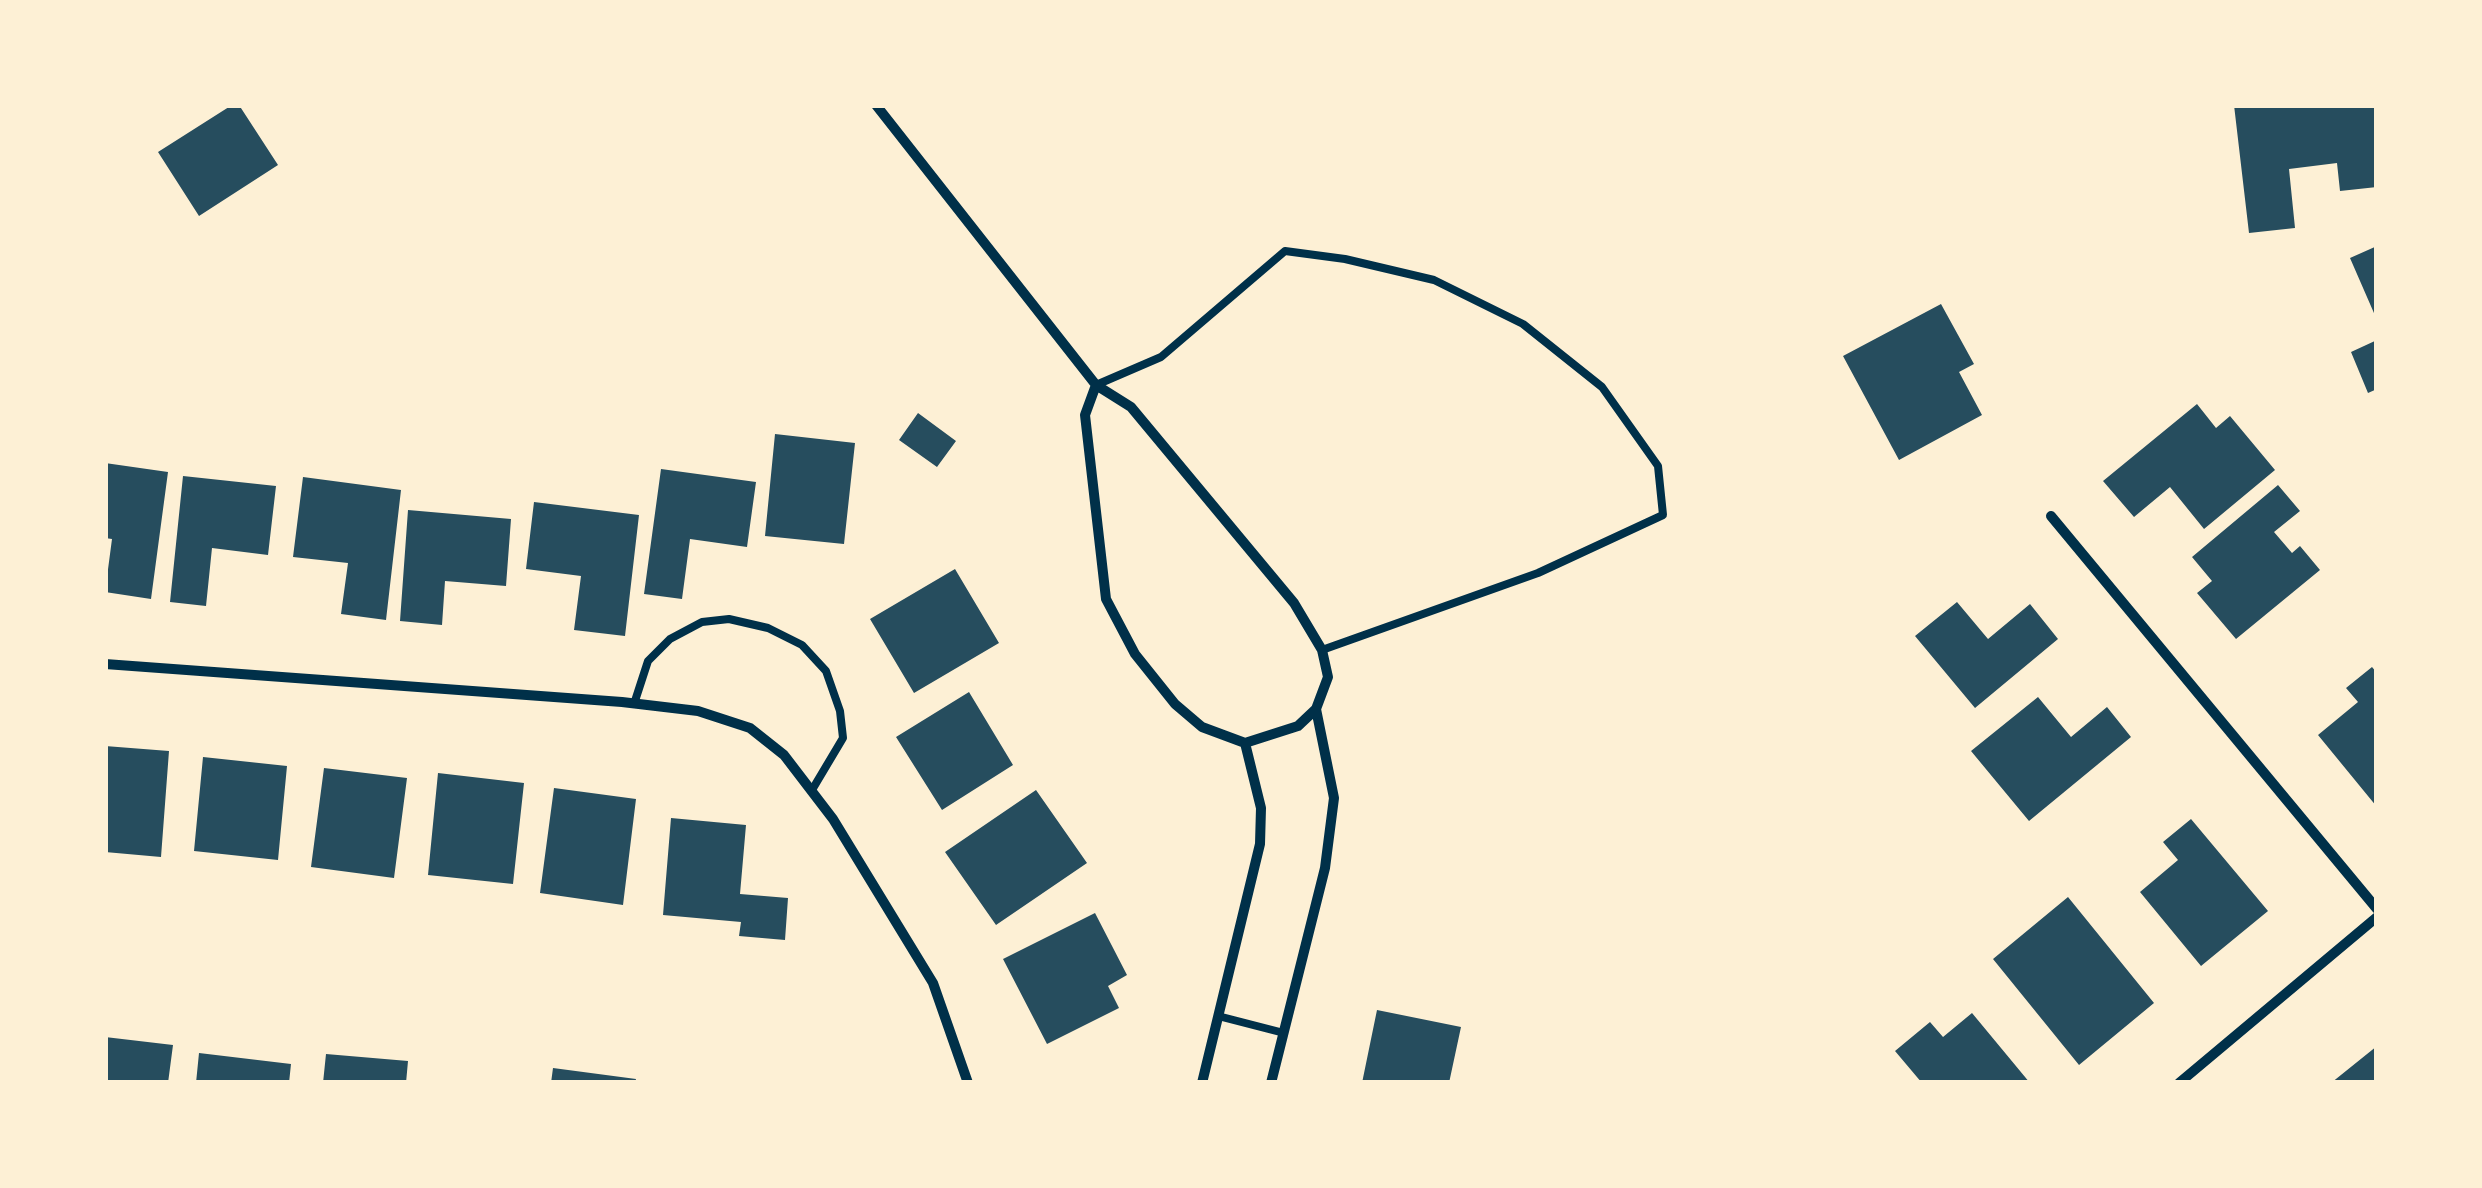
<!DOCTYPE html>
<style>
body{margin:0}
#map{position:relative;width:2482px;height:1188px;overflow:hidden;background:#fdf0d5;font-family:Jost,sans-serif}
canvas{display:block}
.frame{position:absolute;inset:0;border:108px solid #fdf0d5;pointer-events:none}
</style>
<div id="map">
<canvas width="2482" height="1188"></canvas>
<div class="frame"></div>
</div>
<script>
const g = document.querySelector('canvas').getContext('2d');
g.lineJoin = 'round';
function fillPath(path, color) { g.fillStyle = color; g.fill(path, 'evenodd'); }
const toPath = rows => new Path2D(rows.map(r => 'M' + r).join(''));
function stroke(path, color, width, dash) { g.strokeStyle = color; g.lineWidth = width; g.lineCap = dash ? 'butt' : 'round'; g.setLineDash(dash || []); g.stroke(path); }
const building = toPath([
 [232,105,239,105,278,165,199,216,158,152],
 [2234,105,2377,105,2377,187,2340,191,2337,163,2289,169,2295,228,2249,233],
 [2377,246,2377,320,2350,258],
 [1941,304,1974,364,1959,372,1982,415,1899,460,1843,356],
 [2377,340,2377,389,2368,393,2351,352],
 [2197,404,2216,428,2230,416,2275,470,2204,529,2170,487,2134,517,2103,481],
 [918,413,956,441,937,467,899,440],
 [775,434,855,443,844,544,765,536],
 [105,463,168,472,151,599,105,592,112,539,105,538],
 [661,469,756,482,747,547,690,539,682,599,644,594],
 [183,476,276,486,268,555,212,548,206,606,170,602],
 [303,477,401,490,386,620,341,614,348,563,293,557],
 [2278,485,2300,511,2274,532,2292,553,2300,546,2320,570,2236,639,2197,593,2212,581,2192,557],
 [534,502,639,515,625,636,574,630,581,576,526,569],
 [408,510,511,519,506,586,445,581,442,625,400,621],
 [955,569,999,643,914,693,870,619],
 [1957,602,1988,639,2030,604,2058,639,1975,708,1915,636],
 [2372,667,2377,673,2377,807,2318,735,2358,702,2346,688],
 [969,692,1013,765,942,810,896,737],
 [2038,697,2071,737,2107,707,2131,737,2029,821,1971,751],
 [105,746,169,751,161,857,105,852],
 [203,757,287,766,278,860,194,851],
 [324,768,407,778,394,878,311,867],
 [438,773,524,783,513,884,428,875],
 [554,788,636,799,623,905,540,893],
 [1036,790,1087,863,996,925,945,852],
 [671,818,746,825,740,894,788,898,785,940,739,936,741,922,663,915],
 [2191,819,2268,911,2201,966,2140,892,2178,860,2163,842],
 [2068,897,2154,1003,2079,1065,1993,959],
 [1095,913,1127,975,1108,986,1119,1008,1047,1044,1003,959],
 [1377,1010,1461,1027,1449,1083,1362,1083],
 [1972,1013,2030,1083,1922,1083,1895,1051,1930,1022,1943,1037],
 [105,1037,173,1045,168,1083,105,1083],
 [2377,1046,2377,1083,2331,1083],
 [199,1053,291,1064,289,1083,196,1083],
 [326,1054,408,1061,406,1083,323,1083],
 [553,1068,636,1079,635,1083,551,1083]
]);
const service = toPath([
 [1096,385,1161,357,1285,251,1345,259,1434,280,1523,324,1602,387,1658,466,1663,515,1538,573,1322,650],
 [634,704,648,661,670,639,702,622,729,619,768,628,802,645,826,671,840,711,843,738,812,790],
 [1218,1016,1284,1033]
]);
const minor = toPath([
 [876,105,1096,385,1131,407,1294,603,1322,650,1328,677,1316,709,1298,726,1245,743,1202,727,1175,704,1135,654,1106,599,1085,415,1096,385],
 [2051,516,2377,909],
 [105,664,622,702,698,711,750,728,784,755,833,819,933,983,968,1083],
 [1202,1083,1260,844,1261,808,1245,743],
 [1271,1083,1325,868,1334,798,1316,709],
 [2179,1083,2377,917]
]);
fillPath(building, '#264d5e');
stroke(service, '#003049', 8);
stroke(minor, '#003049', 10);
</script>
